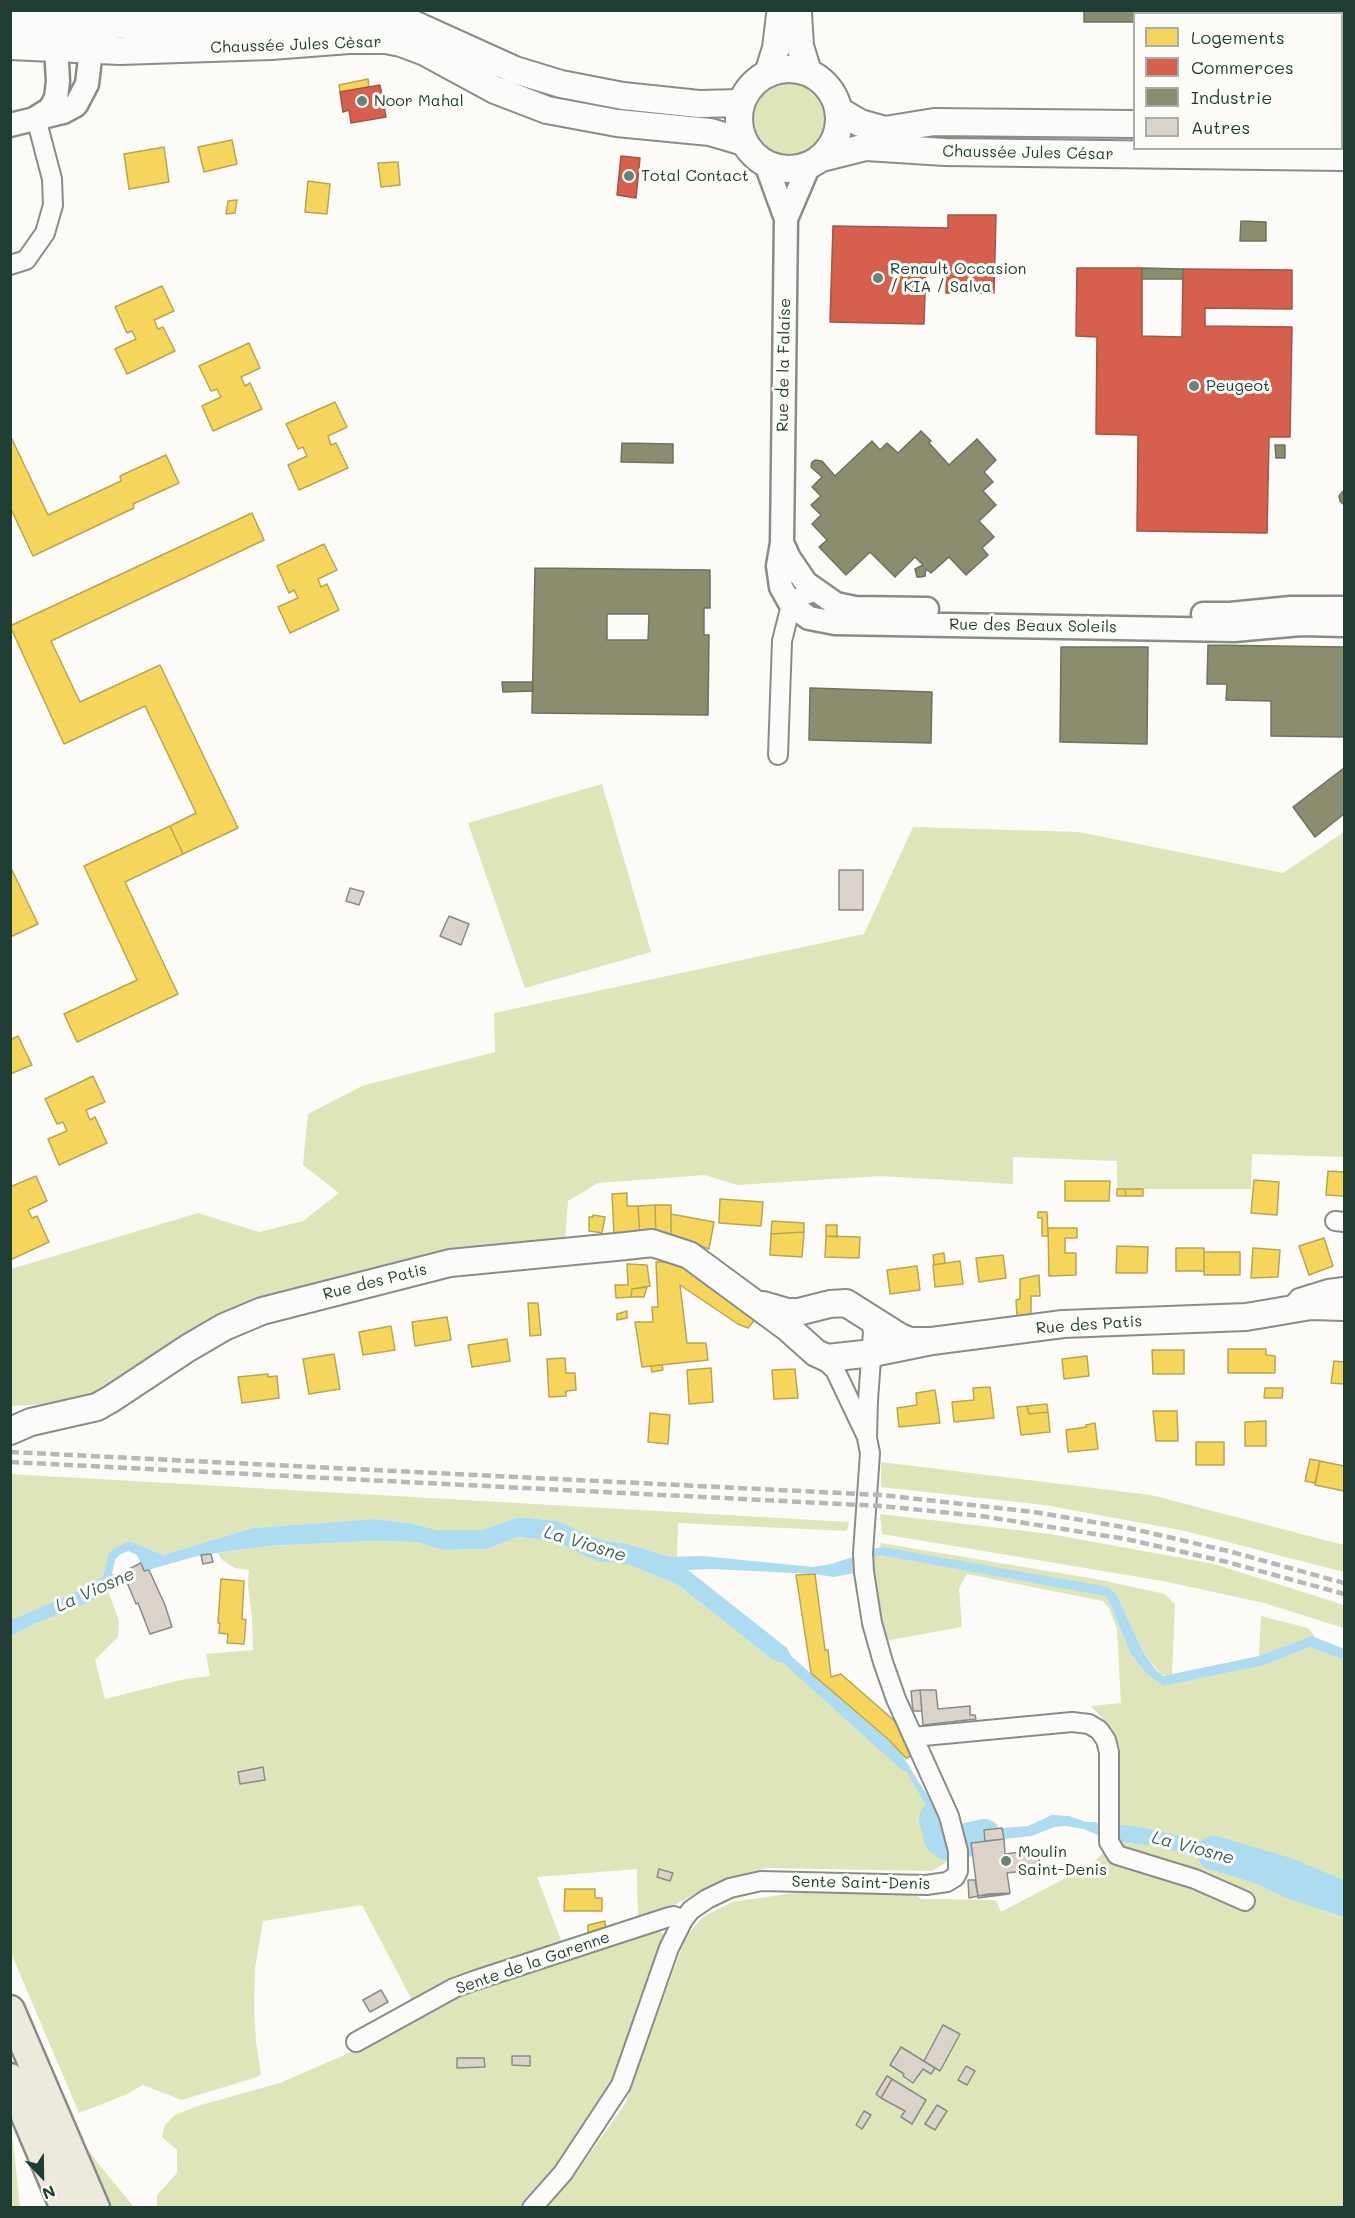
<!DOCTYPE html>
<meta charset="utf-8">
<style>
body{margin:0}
#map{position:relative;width:1355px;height:2218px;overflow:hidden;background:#fcfbf8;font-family:Mali,sans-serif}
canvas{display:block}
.frame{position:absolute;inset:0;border:12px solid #1f3d34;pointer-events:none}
.legend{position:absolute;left:1133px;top:12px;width:210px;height:138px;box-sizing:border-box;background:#fdfcf7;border:2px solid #a4b0a9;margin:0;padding:8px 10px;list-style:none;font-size:18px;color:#1f3d34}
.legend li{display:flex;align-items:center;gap:12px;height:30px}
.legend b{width:30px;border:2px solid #a4b0a9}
.north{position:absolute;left:12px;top:2146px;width:60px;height:60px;-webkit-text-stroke:4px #fdfcf7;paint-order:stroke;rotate:158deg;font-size:16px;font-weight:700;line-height:24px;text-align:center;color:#1f3d34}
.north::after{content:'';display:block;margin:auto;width:21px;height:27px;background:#1f3d34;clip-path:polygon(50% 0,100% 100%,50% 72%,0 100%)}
</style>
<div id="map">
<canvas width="1355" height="2218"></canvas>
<div class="frame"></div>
<ul class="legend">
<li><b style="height:16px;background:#f6d55c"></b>Logements</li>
<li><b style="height:16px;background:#d6604d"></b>Commerces</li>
<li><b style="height:16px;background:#8c8c6e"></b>Industrie</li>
<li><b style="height:16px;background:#dbd3ca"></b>Autres</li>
</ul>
<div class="north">N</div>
</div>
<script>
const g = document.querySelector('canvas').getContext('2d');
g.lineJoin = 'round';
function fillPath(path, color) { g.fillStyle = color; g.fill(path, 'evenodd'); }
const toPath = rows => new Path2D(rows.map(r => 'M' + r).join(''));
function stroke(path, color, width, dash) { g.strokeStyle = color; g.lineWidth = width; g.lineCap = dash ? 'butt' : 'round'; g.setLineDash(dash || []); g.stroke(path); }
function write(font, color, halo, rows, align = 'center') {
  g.font = font + ' Mali,sans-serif'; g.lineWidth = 6; g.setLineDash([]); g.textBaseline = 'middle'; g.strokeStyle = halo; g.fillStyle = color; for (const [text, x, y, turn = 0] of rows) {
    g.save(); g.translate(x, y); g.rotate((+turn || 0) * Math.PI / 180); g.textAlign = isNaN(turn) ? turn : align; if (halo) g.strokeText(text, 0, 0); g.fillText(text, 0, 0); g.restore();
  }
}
const green = toPath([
 '753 120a37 37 0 1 1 74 0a37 37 0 1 1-74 0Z',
 [602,784,651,952,525,988,468,823],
 [913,827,1079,832,1283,873,1344,832,1344,1157,1252,1154,1251,1189,1117,1189,1117,1161,1013,1157,1013,1184,880,1176,737,1185,705,1175,598,1183,568,1201,565,1241,450,1252,307,1285,220,1319,117,1388,68,1403,11,1406,11,1269,198,1213,259,1232,303,1221,339,1193,303,1165,308,1114,362,1086,495,1052,494,1013,864,934],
 [881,1462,1151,1495,1344,1545,1344,1572,1185,1531,1045,1505,881,1487],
 [10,1474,849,1522,847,1531,678,1523,677,1557,670,1557,628,1544,601,1540,557,1521,519,1517,482,1530,438,1530,409,1523,374,1519,253,1528,163,1555,130,1541,108,1554,103,1577,78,1591,11,1620],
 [880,1514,1050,1534,1214,1564,1344,1605,1344,1628,1264,1603,1163,1581,882,1534],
 [518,1537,555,1541,585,1556,630,1565,678,1585,773,1660,782,1662,903,1770,906,1770,931,1814,936,1824,937,1838,953,1847,947,1862,932,1871,767,1868,727,1878,638,1923,637,1869,537,1877,563,1945,448,1981,413,2002,362,1905,263,1921,255,1968,254,2011,256,2042,261,2074,257,2077,182,2100,143,2085,125,2095,79,2113,11,1953,10,1636,34,1624,88,1603,108,1591,119,1621,118,1637,95,1660,105,1699,185,1679,210,1676,206,1654,253,1650,252,1617,248,1586,249,1570,235,1568,222,1560,218,1553,268,1546,372,1541,416,1542,444,1550,487,1549],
 [881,1543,1101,1580,1165,1594,1175,1604,1172,1675,1161,1675,1142,1650,1117,1595,880,1547],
 [880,1555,1105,1596,1109,1601,1130,1653,1147,1674,1163,1686,1265,1665,1310,1647,1344,1660,1344,1899,1295,1882,1201,1841,1113,1841,1160,1847,1203,1859,1288,1899,1344,1917,1344,2207,545,2208,573,2177,625,2104,686,1936,704,1916,732,1902,794,1893,908,1890,922,1899,996,1900,1001,1912,1092,1864,1112,1844,1116,1819,1120,1748,1107,1723,1091,1706,1121,1703,1117,1629,1109,1608,1103,1601,967,1574,959,1588,962,1627,884,1641,874,1599,873,1558],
 [1261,1616,1308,1628,1315,1636,1259,1656],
 [649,1930,658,1930,665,1935,666,1942,617,2082,556,2172,524,2207,157,2208,157,2195,177,2173,177,2150,162,2137,165,2125,175,2115,201,2105,280,2083,365,2046,461,1990],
 [10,2135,13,2141,20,2207,11,2207],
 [85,2146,101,2167,134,2207,111,2207]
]);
const water = toPath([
 [519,1517,557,1521,601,1540,628,1544,670,1557,702,1556,813,1567,831,1564,856,1556,859,1572,834,1577,815,1574,713,1569,688,1570,787,1648,791,1656,899,1750,932,1803,944,1836,951,1838,953,1847,947,1847,937,1838,936,1824,931,1814,906,1771,903,1771,783,1663,773,1660,678,1585,630,1565,598,1561,585,1556,555,1541,518,1537,487,1549,444,1550,416,1542,372,1541,268,1546,201,1555,144,1571,137,1555,128,1551,119,1555,115,1560,112,1574,127,1575,128,1580,88,1603,34,1624,11,1636,11,1620,78,1591,103,1577,108,1554,116,1547,130,1541,163,1555,253,1528,374,1519,409,1523,438,1530,482,1530],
 [882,1547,1108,1587,1117,1595,1142,1650,1156,1670,1163,1676,1259,1656,1312,1636,1344,1649,1344,1660,1310,1647,1265,1665,1163,1686,1147,1674,1130,1653,1109,1601,1105,1596,901,1559,880,1555,873,1558,873,1549],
 [1052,1815,1069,1816,1086,1822,1096,1822,1100,1825,1100,1836,1084,1829,1066,1826,1054,1827,1032,1836,1004,1839,1002,1828,1028,1826],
 [1125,1825,1145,1828,1201,1841,1295,1882,1344,1899,1344,1917,1288,1899,1203,1859,1160,1847,1113,1841,1115,1826]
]);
const homes = toPath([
 [368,79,369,87,340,92,339,85,368,79],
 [232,140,237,164,204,172,198,147,232,140],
 [164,147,169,182,129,189,124,154,164,147],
 [398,162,400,185,381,187,378,163,398,162],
 [308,181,330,184,327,214,305,212,308,181],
 [237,200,235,213,226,214,228,201,237,200],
 [162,286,174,311,154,320,158,329,163,327,175,351,127,374,115,349,136,339,132,331,127,333,115,307,162,286],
 [249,343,260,368,241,377,245,386,250,383,262,409,213,431,202,406,221,397,217,389,211,391,199,366,249,343],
 [335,402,347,427,328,436,331,445,336,443,348,468,299,490,288,465,307,456,303,447,298,449,286,424,335,402],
 [10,435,48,515,121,481,120,476,166,455,179,483,133,504,134,508,33,556,10,507,10,435],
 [252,513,264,540,51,641,80,702,160,665,238,828,183,854,170,826,196,813,145,706,64,744,10,626,252,513],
 [324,544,337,570,318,579,321,587,327,584,339,610,290,633,278,607,298,598,294,590,289,593,277,566,324,544],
 [170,826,183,854,125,882,178,994,77,1042,64,1014,137,980,84,866,170,826],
 [10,866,38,924,10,937,10,866],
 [18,1036,32,1065,10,1074,10,1040,18,1036],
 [93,1076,105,1102,86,1110,90,1120,95,1117,107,1143,59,1165,48,1139,67,1131,63,1122,57,1124,45,1099,93,1076],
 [1328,1171,1344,1172,1344,1196,1326,1195,1328,1171],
 [36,1176,47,1201,28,1210,32,1218,37,1216,49,1242,10,1260,10,1187,36,1176],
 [1254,1180,1279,1182,1277,1215,1251,1213,1254,1180],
 [1065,1181,1110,1181,1109,1201,1065,1201,1065,1181],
 [1117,1189,1125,1189,1126,1196,1117,1196,1117,1189],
 [1125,1189,1143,1189,1143,1196,1126,1196,1125,1189],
 [627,1193,627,1206,638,1206,640,1236,614,1235,612,1194,627,1193],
 [720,1199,763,1202,761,1226,719,1223,720,1199],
 [655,1205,671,1205,671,1235,656,1236,655,1205],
 [655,1205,656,1236,640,1236,638,1206,655,1205],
 [1038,1212,1047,1212,1048,1236,1042,1236,1042,1218,1038,1218,1038,1212],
 [671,1214,714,1222,709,1249,671,1235,671,1214],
 [593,1215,605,1217,602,1233,589,1231,589,1217,593,1217,593,1215],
 [772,1221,804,1223,804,1232,771,1234,772,1221],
 [826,1225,837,1225,837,1237,826,1236,826,1225],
 [1048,1228,1077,1228,1077,1238,1065,1238,1065,1253,1076,1253,1076,1275,1049,1276,1048,1228],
 [804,1232,802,1257,770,1255,771,1234,804,1232],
 [826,1236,860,1237,859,1258,825,1257,826,1236],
 [1324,1238,1333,1266,1309,1275,1299,1246,1324,1238],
 [1117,1246,1148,1247,1147,1273,1116,1273,1117,1246],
 [1176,1248,1204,1248,1204,1271,1176,1271,1176,1248],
 [1253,1248,1280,1250,1278,1277,1251,1278,1253,1248],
 [1204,1252,1240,1252,1240,1275,1204,1275,1204,1252],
 [944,1253,945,1263,934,1265,933,1255,944,1253],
 [1003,1255,1006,1278,979,1282,976,1258,1003,1255],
 [960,1261,963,1284,935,1287,933,1265,960,1261],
 [656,1262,674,1262,683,1264,758,1316,748,1328,738,1324,680,1285,687,1343,706,1343,708,1360,642,1367,635,1322,653,1322,652,1307,658,1307,656,1262],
 [627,1264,647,1265,650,1286,632,1289,631,1297,616,1298,615,1285,628,1285,627,1264],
 [917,1266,920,1290,890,1294,887,1270,917,1266],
 [1039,1275,1040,1296,1031,1296,1031,1314,1017,1316,1016,1300,1020,1299,1020,1279,1039,1275],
 [647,1287,644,1297,631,1297,632,1289,647,1287],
 [528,1303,538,1303,541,1335,530,1336,528,1303],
 [627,1311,627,1318,617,1320,617,1314,627,1311],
 [447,1317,451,1340,415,1346,412,1322,447,1317],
 [391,1326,395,1350,363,1355,359,1332,391,1326],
 [507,1339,510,1361,472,1367,468,1345,507,1339],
 [1228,1349,1266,1349,1266,1355,1275,1356,1275,1373,1228,1373,1228,1349],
 [1152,1350,1184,1350,1184,1374,1153,1374,1152,1350],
 [334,1354,340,1389,309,1394,303,1359,334,1354],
 [1087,1356,1089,1376,1064,1379,1062,1359,1087,1356],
 [565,1358,566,1373,575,1373,576,1390,566,1391,566,1396,549,1397,547,1359,565,1358],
 [1334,1361,1344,1362,1344,1384,1331,1383,1334,1361],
 [662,1365,663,1370,652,1372,651,1366,662,1365],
 [711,1368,713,1402,689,1404,687,1370,711,1368],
 [795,1369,798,1398,774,1399,772,1370,795,1369],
 [268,1374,268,1377,277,1376,279,1398,242,1403,238,1377,268,1374],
 [990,1387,994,1418,954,1422,952,1402,974,1400,973,1388,990,1387],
 [1265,1388,1283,1388,1282,1398,1264,1398,1265,1388],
 [935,1390,940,1423,899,1427,897,1408,917,1405,916,1393,935,1390],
 [1047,1404,1048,1412,1029,1414,1027,1406,1047,1404],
 [1027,1406,1029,1414,1048,1412,1050,1432,1021,1435,1017,1407,1027,1406],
 [1153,1411,1177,1411,1178,1441,1156,1441,1153,1411],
 [650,1413,670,1415,668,1444,648,1442,650,1413],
 [1266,1421,1266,1446,1245,1446,1245,1422,1266,1421],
 [1095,1423,1098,1449,1068,1452,1066,1430,1086,1427,1086,1425,1095,1423],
 [1196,1442,1224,1442,1224,1465,1196,1465,1196,1442],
 [1310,1459,1320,1461,1315,1483,1305,1481,1310,1459],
 [1320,1461,1344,1466,1344,1491,1315,1485,1320,1461],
 [815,1574,825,1650,828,1650,831,1677,841,1674,898,1724,914,1755,906,1758,889,1740,811,1673,796,1575,815,1574],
 [221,1579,244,1581,242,1619,246,1620,244,1644,227,1643,228,1634,219,1633,220,1623,218,1623,221,1579],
 [565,1889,595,1889,595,1898,602,1898,602,1911,564,1911,565,1889],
 [605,1921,606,1933,588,1938,588,1925,605,1921]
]);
const shops = toPath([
 [380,85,386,117,351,123,349,110,343,112,340,92,380,85],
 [621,156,640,158,636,198,617,195,621,156],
 [948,215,996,215,994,293,946,293,947,263,926,263,924,324,830,322,833,226,948,228,948,215],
 [1077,268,1142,268,1142,336,1182,337,1183,269,1292,270,1292,309,1205,308,1205,326,1292,327,1290,437,1269,437,1267,533,1137,531,1138,435,1096,434,1097,337,1076,336,1077,268]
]);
const industry = toPath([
 [1084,10,1344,10,1344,26,1342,26,1342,14,1134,14,1134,22,1084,22,1084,10],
 [1241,221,1266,222,1266,241,1240,241,1241,221],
 [1142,268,1183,269,1183,279,1142,279,1142,268],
 [921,431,931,441,929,443,949,465,977,439,996,460,984,472,993,482,983,491,996,505,979,521,994,537,982,548,988,555,966,575,949,557,931,573,926,569,925,576,921,577,917,577,915,569,923,565,915,557,895,577,870,552,846,575,819,547,827,540,812,524,821,515,811,505,821,496,812,487,822,477,811,467,812,462,815,460,822,461,835,476,872,441,880,450,887,443,898,453,921,431],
 [622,443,673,444,673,463,621,462,622,443],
 [1275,445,1285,445,1285,458,1276,458,1275,445],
 [1344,490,1344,505,1340,501,1339,496,1344,490],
 [535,568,710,570,710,608,704,608,704,635,709,635,708,715,532,713,535,568],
 [607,614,649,614,648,640,607,640,607,614],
 [1208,645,1344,647,1344,737,1271,736,1271,701,1226,700,1227,684,1207,684,1208,645],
 [1061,647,1148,647,1147,744,1060,742,1061,647],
 [502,682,533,682,533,691,503,692,502,682],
 [810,688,932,692,931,743,809,740,810,688],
 [1344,768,1344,814,1315,837,1293,807,1344,768]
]);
const stream = toPath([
 [963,1840,967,1836,984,1831]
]);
const river = toPath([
 [936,1819,941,1839,949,1844,984,1836],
 [1214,1853,1285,1874,1344,1899]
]);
const building = toPath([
 [839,870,863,870,863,910,839,910,839,870],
 [350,888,364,892,359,905,346,901,350,888],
 [449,916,469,924,461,945,440,936,449,916],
 [211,1554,213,1562,203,1564,201,1555,211,1554],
 [141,1563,144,1571,149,1570,165,1605,172,1627,150,1634,138,1603,136,1604,126,1580,127,1575,129,1574,127,1570,141,1563],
 [920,1690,936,1690,938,1709,970,1706,970,1715,975,1715,976,1719,923,1725,920,1690],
 [920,1690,922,1711,913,1711,911,1691,920,1690],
 [263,1767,265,1780,240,1784,238,1772,263,1767],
 [1002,1828,1004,1839,985,1841,984,1830,1002,1828],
 [1004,1839,1005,1854,1038,1850,1040,1869,1007,1873,1010,1893,978,1896,971,1843,1004,1839],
 [659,1869,673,1873,670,1881,657,1877,659,1869],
 [968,1880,975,1880,978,1896,969,1898,968,1880],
 [1010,1893,1009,1894,978,1898,978,1896,988,1894,1010,1893],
 [381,1990,388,2002,370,2012,363,2000,381,1990],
 [943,2025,960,2034,940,2071,924,2061,943,2025],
 [901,2047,935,2068,931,2074,923,2069,913,2083,903,2076,904,2074,890,2065,901,2047],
 [512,2056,530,2056,530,2066,512,2065,512,2056],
 [457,2058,484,2058,485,2067,457,2068,457,2058],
 [966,2066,975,2071,967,2085,958,2080,966,2066],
 [887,2076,892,2079,881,2098,876,2094,887,2076],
 [892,2079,926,2100,912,2124,901,2117,905,2111,881,2098,892,2079],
 [937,2105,947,2111,935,2130,925,2124,937,2105],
 [864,2111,871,2115,862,2129,856,2125,864,2111]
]);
const minor = toPath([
 [10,265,26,260,45,233,53,205,52,179,36,118],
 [778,755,782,641,791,605,800,597,816,591],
 [1335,1221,1344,1222],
 [1294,1304,1299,1298,1328,1289,1344,1287],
 [818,1354,835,1370,866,1435],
 [913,1737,1072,1722,1089,1724,1099,1730,1106,1740,1109,1752,1109,1842,1117,1855,1195,1879,1245,1901],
 [356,2042,454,1988,476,1980,669,1917,674,1916,683,1920],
 [532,2208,563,2173,621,2085,669,1948,683,1920,691,1910,707,1899,730,1888,761,1881,926,1885,947,1882,955,1877,958,1871,958,1851,949,1816,896,1699,883,1662,872,1623,864,1572,863,1553,870,1453,867,1438,868,1400,873,1332,871,1322,863,1314]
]);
const tertiary = toPath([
 [37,117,50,109,56,98,58,81,55,30],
 [10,125,63,112,76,105,87,84,91,50],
 [766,164,786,219,782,543,778,566,781,587,791,605,809,618,835,623,1234,630,1301,624,1344,625],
 [786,219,809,165],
 [782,543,789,558,806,583,836,604,855,608,927,609],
 [1203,614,1230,614,1291,608,1344,608]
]);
const secondary = toPath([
 [796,10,798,13,800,46,808,72],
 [10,23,70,25,217,24,380,14,409,22,515,70,561,84,623,96,699,104,741,103],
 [10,46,120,51,271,46,349,40,386,40,401,43,425,52,495,90,547,110,617,123,710,132,744,142],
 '739 119a50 50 0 1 1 100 0a50 50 0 1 1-100 0Z',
 [768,74,776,48,780,15,783,10],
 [838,110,860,123,885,130,934,122,1134,124],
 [1342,128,1344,128],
 [822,158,866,147,945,152,1344,157],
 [763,1305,787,1312,798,1312,830,1304,846,1303,900,1337,910,1341,932,1341,1063,1324,1246,1317,1311,1306,1344,1307],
 [10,1431,31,1422,97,1407,111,1399,188,1348,224,1327,262,1311,450,1263,626,1246,652,1243,689,1255,788,1328,816,1353,827,1358,873,1353,932,1341]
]);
const primary = toPath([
 [10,2010,95,2208],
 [10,2078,65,2208]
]);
const rail = toPath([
 [10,1452,881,1495,1034,1512,1129,1528,1228,1551,1344,1583],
 [10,1462,881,1506,981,1516,1126,1539,1227,1562,1344,1594]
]);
const markers = [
 [362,101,6,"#6c8079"],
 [629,176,6,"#6c8079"],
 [878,278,6,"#6c8079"],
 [1194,386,6,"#6c8079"],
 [1006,1861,6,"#6c8079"]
];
const streetNames = [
 ["Chaussée Jules Cèsar",296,45,-2],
 ["Chaussée Jules César",1028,153,1],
 ["Rue de la Falaise",784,365,-89],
 ["Rue des Beaux Soleils",1033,626,1],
 ["Rue des Patis",375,1282,-14],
 ["Rue des Patis",1089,1325,-4],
 ["Sente Saint-Denis",861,1883,1],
 ["Sente de la Garenne",533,1963,-19]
];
const poiNames = [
 ["Noor Mahal",374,101],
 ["Total Contact",641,176],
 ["Renault Occasion",890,269],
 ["/ KIA / Salva",890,287],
 ["Peugeot",1206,386],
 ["Moulin",1018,1852],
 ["Saint-Denis",1018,1870]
];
const waterNames = [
 ["La Viosne",585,1544,17],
 ["La Viosne",95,1590,-24],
 ["La Viosne",1193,1848,15]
];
fillPath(green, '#dee5b9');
fillPath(water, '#addbf0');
fillPath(homes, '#f6d55c');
stroke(homes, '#b6a750', 1.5);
fillPath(shops, '#d6604d');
stroke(shops, '#9f5646', 1.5);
fillPath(industry, '#8c8c6e');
stroke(industry, '#6b745d', 1.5);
stroke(stream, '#addbf0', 6);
stroke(river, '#addbf0', 34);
fillPath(building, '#dbd3ca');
stroke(building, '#888d8a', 1.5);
stroke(minor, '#888d8a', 22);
stroke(tertiary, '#888d8a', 27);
stroke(secondary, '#888d8a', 30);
stroke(primary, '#888d8a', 33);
stroke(minor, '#fbfbf9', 18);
stroke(tertiary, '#fbfbf9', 22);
stroke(secondary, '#fbfbf9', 26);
stroke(primary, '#edeadd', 28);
stroke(rail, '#b5b8b6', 4.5, [9, 4.5]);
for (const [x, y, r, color] of markers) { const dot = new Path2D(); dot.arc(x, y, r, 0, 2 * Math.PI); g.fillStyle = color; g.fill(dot); stroke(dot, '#fdfcf7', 2); }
write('16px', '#1f3d34', '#fdfcf7', streetNames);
write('16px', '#1f3d34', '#fdfcf7', poiNames, 'left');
write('italic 18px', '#3a6162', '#fdfcf7', waterNames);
</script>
